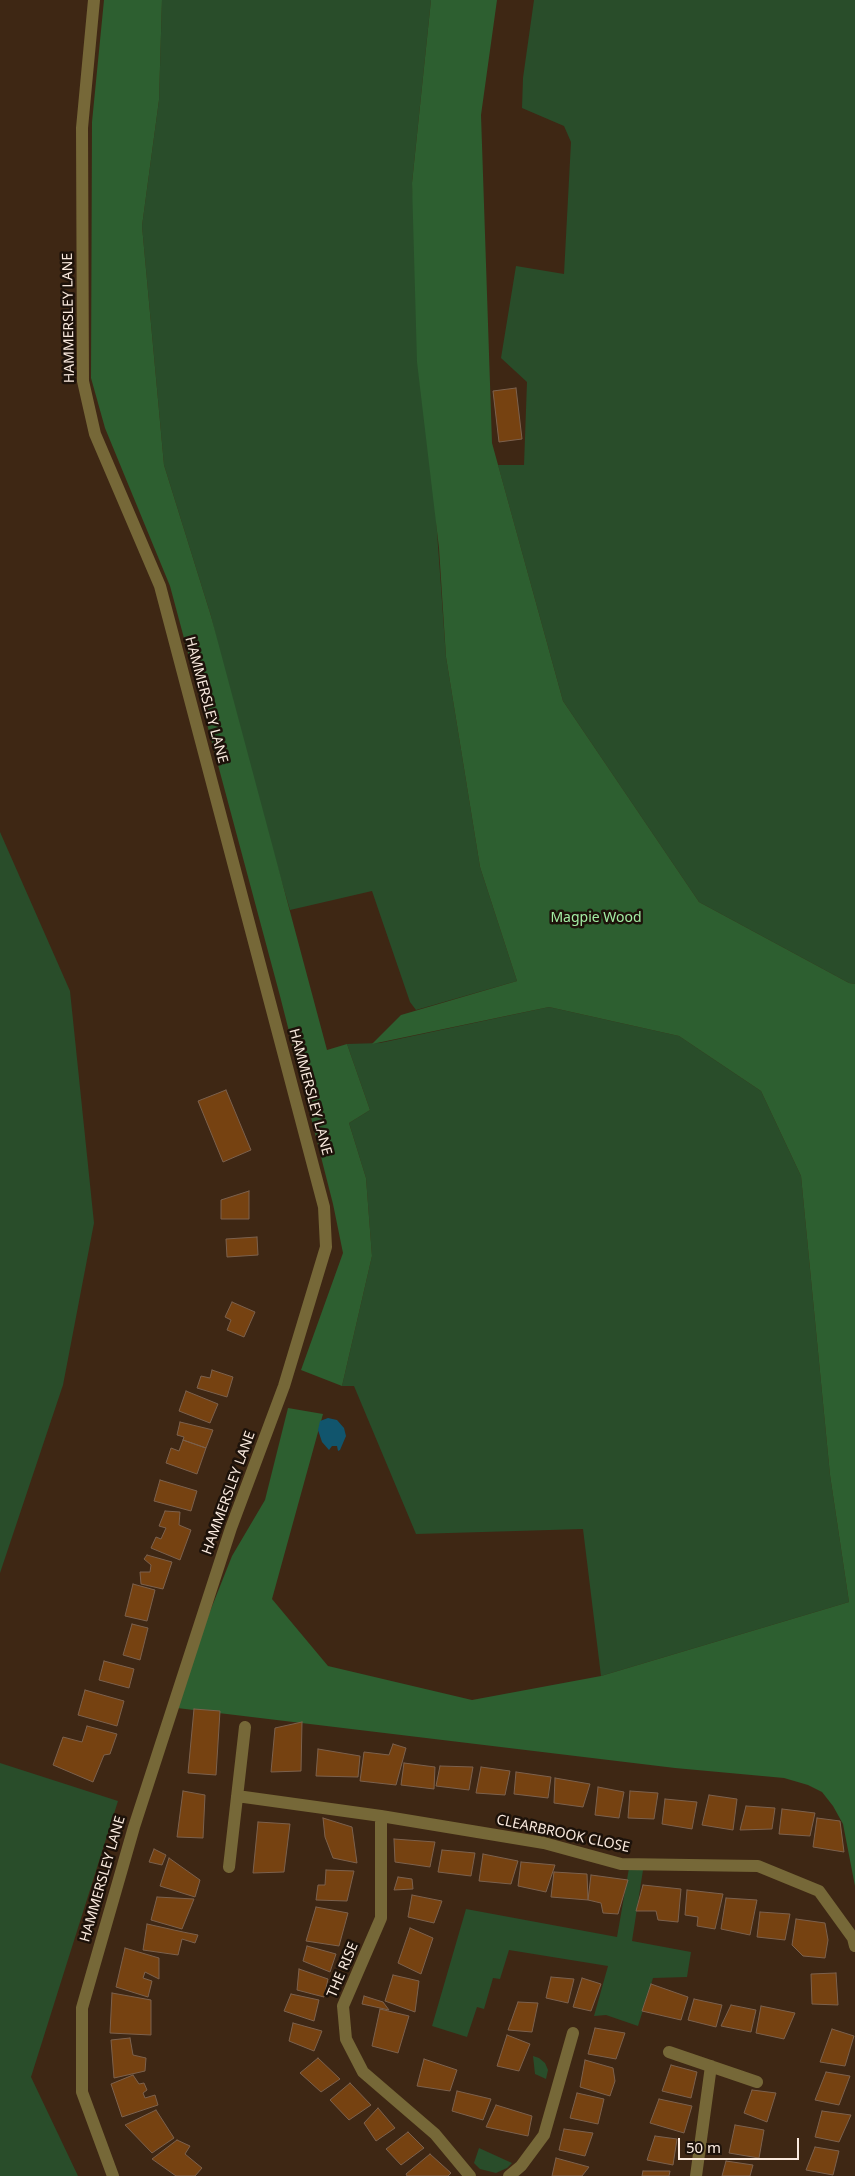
<!DOCTYPE html>
<style>
body{margin:0}
#map{position:relative;width:855px;height:2176px;overflow:hidden;background:#3e2714;font-family:"Noto Sans",sans-serif}
canvas{display:block}
.scale{position:absolute;left:678px;top:2138px;width:121px;height:22px;box-sizing:border-box;border:2px solid #faeadf;border-top:0;padding-left:6px;font-size:15px;line-height:18px;white-space:nowrap;color:#faeadf;-webkit-text-stroke:4px #1d120a;paint-order:stroke}
</style>
<div id="map">
<canvas width="855" height="2176"></canvas>
<div class="scale">50 m</div>
</div>
<script>
const g = document.querySelector('canvas').getContext('2d');
g.lineJoin = 'round';
function fillPath(path, color) { g.fillStyle = color; g.fill(path, 'evenodd'); }
const toPath = rows => new Path2D(rows.map(r => 'M' + r).join(''));
function stroke(path, color, width, dash) { g.strokeStyle = color; g.lineWidth = width; g.lineCap = dash ? 'butt' : 'round'; g.setLineDash(dash || []); g.stroke(path); }
function write(font, color, halo, rows, align = 'center') {
  g.font = font + ' "Noto Sans",sans-serif'; g.lineWidth = 5; g.setLineDash([]); g.textBaseline = 'middle'; g.strokeStyle = halo; g.fillStyle = color; for (const [text, x, y, turn = 0] of rows) {
    g.save(); g.translate(x, y); g.rotate((+turn || 0) * Math.PI / 180); g.textAlign = isNaN(turn) ? turn : align; if (halo) g.strokeText(text, 0, 0); g.fillText(text, 0, 0); g.restore();
  }
}
const green = toPath([
 [162,0,431,0,412,183,446,657,480,867,517,981,416,1010,410,1002,372,891,290,910,238,731,211,616,164,465,142,226,159,100],
 [534,0,855,0,855,984,849,983,699,902,563,701,498,465,524,465,527,382,501,358,516,266,564,274,571,142,564,126,522,108,523,78],
 [0,832,70,991,94,1223,63,1385,0,1573],
 [549,1007,679,1036,761,1091,801,1176,830,1475,849,1602,601,1676,583,1529,416,1534,354,1386,342,1386,372,1256,366,1178,349,1123,370,1110,347,1044,380,1043],
 [0,1763,118,1801,31,2077,78,2176,0,2176],
 [629,1868,643,1870,632,1941,691,1952,687,1977,653,1978,638,2026,606,2015,594,2016,608,1966,509,1950,500,1979,493,1978,484,2009,477,2007,467,2037,432,2026,466,1909,617,1937],
 [533,2056,539,2058,545,2063,548,2070,546,2079,535,2074],
 [479,2148,512,2163,507,2168,496,2173,480,2169,474,2163]
]);
const forest = toPath([
 [104,0,162,0,159,100,142,226,164,465,211,616,327,1050,347,1044,370,1110,349,1123,366,1178,372,1256,342,1386,301,1370,343,1253,333,1204,280,996,170,586,105,428,91,378,92,122],
 [431,0,497,0,481,115,492,443,563,701,699,902,849,983,855,984,855,1886,843,1824,833,1806,822,1792,808,1785,784,1778,675,1768,177,1708,207,1619,232,1556,265,1500,288,1408,323,1414,272,1599,328,1666,472,1700,601,1676,849,1602,830,1475,801,1176,761,1091,679,1036,549,1007,372,1044,401,1015,517,981,480,867,446,657,439,548,417,362,412,183]
]);
const water = toPath([
 [328,1418,337,1420,344,1428,346,1436,340,1450,338,1451,337,1446,332,1446,329,1450,322,1442,318,1430,320,1421]
]);
const building = toPath([
 [516,388,522,439,499,442,493,391,516,388],
 [226,1090,251,1150,223,1162,198,1101,226,1090],
 [249,1191,249,1219,221,1219,221,1200,249,1191],
 [257,1237,258,1255,227,1257,226,1239,257,1237],
 [232,1302,255,1312,244,1337,227,1330,231,1320,225,1317,232,1302],
 [212,1370,233,1377,227,1397,197,1388,201,1376,210,1378,212,1370],
 [186,1391,218,1404,210,1423,179,1411,186,1391],
 [180,1422,213,1430,206,1448,183,1440,184,1437,177,1435,180,1422],
 [183,1440,206,1448,197,1474,166,1463,171,1448,179,1451,183,1440],
 [160,1480,197,1491,191,1511,154,1501,160,1480],
 [165,1511,180,1512,179,1525,191,1530,180,1560,151,1548,156,1537,161,1539,166,1528,159,1526,165,1511],
 [147,1555,172,1562,163,1589,141,1584,140,1572,150,1572,151,1565,144,1559,147,1555],
 [133,1584,155,1590,147,1621,125,1616,133,1584],
 [132,1624,148,1628,140,1660,123,1655,132,1624],
 [104,1661,134,1669,129,1688,99,1680,104,1661],
 [85,1690,124,1701,117,1726,78,1715,85,1690],
 [194,1709,220,1711,216,1775,188,1773,194,1709],
 [302,1722,301,1771,271,1772,275,1728,302,1722],
 [87,1726,117,1734,110,1754,104,1755,93,1782,53,1765,63,1737,82,1742,87,1726],
 [393,1744,406,1748,396,1785,360,1781,364,1752,389,1755,393,1744],
 [318,1749,360,1756,358,1777,316,1776,318,1749],
 [404,1763,435,1767,434,1789,401,1785,404,1763],
 [440,1766,473,1767,469,1790,436,1786,440,1766],
 [481,1767,510,1771,505,1795,476,1793,481,1767],
 [516,1772,551,1777,548,1798,514,1794,516,1772],
 [555,1778,590,1784,583,1807,554,1803,555,1778],
 [598,1787,624,1792,619,1818,595,1815,598,1787],
 [183,1791,205,1795,203,1838,177,1837,183,1791],
 [630,1791,658,1793,654,1819,628,1818,630,1791],
 [709,1795,737,1799,733,1830,702,1825,709,1795],
 [665,1799,697,1802,692,1829,662,1824,665,1799],
 [746,1806,775,1808,772,1829,740,1830,746,1806],
 [782,1809,815,1813,810,1836,779,1834,782,1809],
 [323,1818,352,1827,357,1863,333,1858,325,1837,323,1818],
 [817,1818,840,1821,844,1852,813,1847,817,1818],
 [258,1822,290,1824,284,1872,253,1873,258,1822],
 [394,1839,435,1842,430,1867,395,1862,394,1839],
 [154,1849,166,1855,162,1865,149,1862,154,1849],
 [442,1850,475,1853,471,1876,438,1872,442,1850],
 [483,1854,518,1861,511,1884,479,1881,483,1854],
 [169,1858,200,1880,195,1897,160,1886,169,1858],
 [521,1862,555,1865,546,1892,518,1886,521,1862],
 [326,1870,354,1871,347,1901,316,1900,318,1885,325,1885,326,1870],
 [554,1872,587,1874,588,1900,551,1897,554,1872],
 [591,1875,628,1880,618,1914,603,1913,601,1903,588,1900,591,1875],
 [398,1877,412,1879,413,1889,394,1890,398,1877],
 [643,1885,681,1889,678,1922,658,1920,656,1911,636,1911,643,1885],
 [687,1890,723,1894,715,1929,697,1926,698,1917,685,1915,687,1890],
 [412,1895,442,1901,434,1923,408,1917,412,1895],
 [157,1897,194,1899,182,1929,151,1920,157,1897],
 [726,1898,757,1900,750,1935,721,1929,726,1898],
 [316,1907,348,1913,339,1946,306,1941,316,1907],
 [760,1912,790,1914,785,1940,757,1937,760,1912],
 [796,1919,825,1923,828,1940,825,1958,803,1956,792,1945,796,1919],
 [147,1924,183,1932,198,1935,195,1943,182,1939,178,1955,143,1950,147,1924],
 [410,1928,433,1938,421,1974,398,1963,410,1928],
 [307,1946,336,1954,330,1972,303,1961,307,1946],
 [125,1948,159,1958,159,1979,145,1972,143,1978,152,1981,148,1997,116,1987,125,1948],
 [299,1969,328,1979,324,1997,297,1990,299,1969],
 [836,1973,838,2005,812,2004,811,1974,836,1973],
 [393,1975,419,1981,415,2012,385,2001,393,1975],
 [551,1977,574,1979,568,2003,546,1998,551,1977],
 [582,1978,601,1984,591,2011,573,2007,582,1978],
 [651,1984,688,1997,681,2020,642,2011,651,1984],
 [112,1993,151,2000,151,2035,110,2033,112,1993],
 [291,1994,319,2000,314,2021,284,2011,291,1994],
 [364,1996,383,2002,389,2010,362,2004,364,1996],
 [694,1999,722,2005,716,2027,688,2020,694,1999],
 [518,2002,538,2003,532,2032,508,2030,518,2002],
 [731,2005,756,2010,751,2032,721,2026,731,2005],
 [761,2006,795,2013,784,2039,756,2033,761,2006],
 [380,2009,409,2016,398,2053,372,2046,380,2009],
 [293,2023,322,2031,314,2051,289,2041,293,2023],
 [595,2028,625,2033,616,2059,588,2054,595,2028],
 [832,2029,854,2036,845,2066,820,2062,832,2029],
 [507,2035,530,2044,519,2071,497,2066,507,2035],
 [130,2038,133,2055,146,2058,145,2071,114,2078,111,2040,130,2038],
 [318,2058,340,2079,321,2092,300,2073,318,2058],
 [424,2059,457,2070,450,2091,417,2086,424,2059],
 [585,2060,613,2068,615,2081,610,2096,580,2087,585,2060],
 [671,2065,697,2072,691,2098,662,2091,671,2065],
 [826,2072,850,2076,839,2105,815,2100,826,2072],
 [133,2075,139,2084,144,2083,147,2090,143,2093,145,2098,155,2095,158,2105,122,2117,111,2084,133,2075],
 [350,2083,371,2105,349,2120,330,2100,350,2083],
 [752,2090,776,2093,767,2122,744,2113,752,2090],
 [457,2091,491,2099,483,2120,452,2111,457,2091],
 [577,2093,604,2099,598,2124,570,2118,577,2093],
 [659,2099,692,2106,684,2133,650,2123,659,2099],
 [496,2105,532,2116,528,2136,486,2127,496,2105],
 [378,2108,395,2128,376,2141,364,2123,378,2108],
 [156,2110,174,2138,152,2153,125,2125,156,2110],
 [822,2111,851,2115,839,2142,815,2137,822,2111],
 [735,2125,764,2130,759,2158,729,2153,735,2125],
 [564,2129,593,2133,585,2156,559,2150,564,2129],
 [408,2132,424,2148,401,2165,386,2149,408,2132],
 [655,2136,677,2139,673,2165,647,2160,655,2136],
 [177,2140,190,2146,185,2154,202,2168,195,2176,176,2176,152,2159,177,2140],
 [815,2147,839,2151,833,2175,806,2170,815,2147],
 [430,2154,451,2173,448,2176,407,2176,406,2174,430,2154],
 [556,2158,589,2167,582,2176,552,2176,556,2158],
 [726,2161,753,2165,750,2176,722,2176,726,2161],
 [643,2171,670,2171,669,2176,642,2176,643,2171]
]);
const street = toPath([
 [94,0,82,128,83,381,95,434,160,586,324,1207,326,1247,284,1386,231,1528,134,1827,82,2008,82,2092,113,2176],
 [237,1796,381,1816,544,1843,621,1864,758,1866,819,1891,853,1938,855,1946],
 [381,1816,381,1918,343,2006,346,2039,363,2072,435,2134,470,2176],
 [229,1867,245,1727],
 [669,2052,757,2082],
 [509,2176,521,2166,544,2135,573,2033],
 [696,2176,711,2066]
]);
const streetNames = [
 ["HAMMERSLEY LANE",69,318,-91],
 ["HAMMERSLEY LANE",206,700,75],
 ["HAMMERSLEY LANE",310,1092,75],
 ["HAMMERSLEY LANE",229,1493,-70],
 ["CLEARBROOK CLOSE",563,1834,12],
 ["HAMMERSLEY LANE",103,1879,-74],
 ["THE RISE",343,1970,-67]
];
const parkNames = [
 ["Magpie Wood",596,918]
];
fillPath(green, '#294d2a');
fillPath(forest, '#2d5f30');
fillPath(water, '#11556d');
fillPath(building, '#764211');
stroke(building, '#7c614d', 1);
stroke(street, '#766838', 12);
write('14px', '#faeadf', '#1d120a', streetNames);
write('14px', '#a3eda4', '#1d120a', parkNames);
</script>
